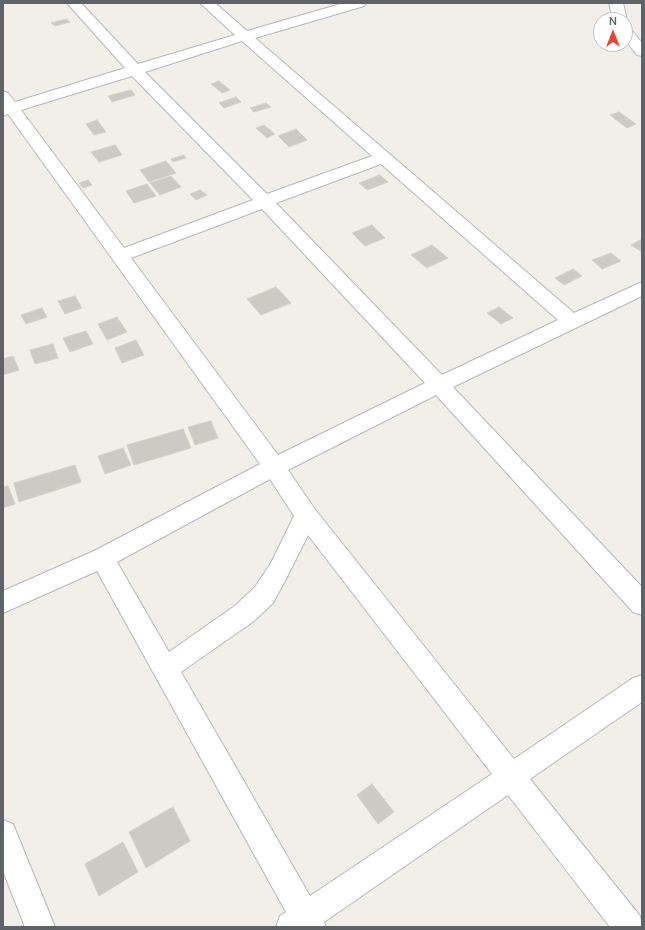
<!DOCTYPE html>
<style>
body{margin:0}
#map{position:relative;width:645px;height:930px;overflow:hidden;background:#f1efe8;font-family:Manrope,sans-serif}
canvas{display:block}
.frame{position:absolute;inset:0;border:4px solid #5f6368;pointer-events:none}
.north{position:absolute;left:593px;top:12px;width:40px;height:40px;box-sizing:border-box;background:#fff;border:1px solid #bfc1c3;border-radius:50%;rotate:0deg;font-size:11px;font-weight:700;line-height:16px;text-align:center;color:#5f6368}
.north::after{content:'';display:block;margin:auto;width:14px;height:18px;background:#ea4335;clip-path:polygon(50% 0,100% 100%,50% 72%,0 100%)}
</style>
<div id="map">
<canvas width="645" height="930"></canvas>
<div class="frame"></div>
<div class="north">N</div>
</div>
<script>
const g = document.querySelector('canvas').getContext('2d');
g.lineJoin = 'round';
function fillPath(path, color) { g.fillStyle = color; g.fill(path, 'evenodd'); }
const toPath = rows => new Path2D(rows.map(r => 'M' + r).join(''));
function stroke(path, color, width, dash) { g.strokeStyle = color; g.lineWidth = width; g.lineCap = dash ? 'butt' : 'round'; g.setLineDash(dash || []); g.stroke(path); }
const building = toPath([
 [66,19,70,22,55,26,51,23,66,19],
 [219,81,230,90,222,93,211,84,219,81],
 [131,90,135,95,112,102,108,96,131,90],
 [236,97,241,102,224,108,219,103,236,97],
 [266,103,271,107,254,112,250,108,266,103],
 [619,112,636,124,627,128,610,115,619,112],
 [97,120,106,132,94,135,86,124,97,120],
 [264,125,275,134,267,138,256,128,264,125],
 [296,129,307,140,289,147,278,136,296,129],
 [115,145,122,155,99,162,91,152,115,145],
 [184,155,186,158,173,162,171,159,184,155],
 [166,161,176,173,149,182,140,170,166,161],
 [380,175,388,182,367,190,359,183,380,175],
 [171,176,181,187,160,195,150,183,171,176],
 [88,180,92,185,83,188,79,183,88,180],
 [147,184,156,196,134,203,126,191,147,184],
 [200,190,207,195,196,200,190,194,200,190],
 [372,225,385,238,365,246,352,233,372,225],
 [642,239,642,252,631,245,642,239],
 [432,245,448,258,427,268,411,255,432,245],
 [611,253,621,261,602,269,592,260,611,253],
 [573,269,582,276,564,285,555,278,573,269],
 [276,287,291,303,261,315,247,299,276,287],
 [75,296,82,308,65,314,58,301,75,296],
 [499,307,513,318,501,324,487,313,499,307],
 [42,308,47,317,26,324,21,315,42,308],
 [117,317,127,332,107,340,98,324,117,317],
 [86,331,93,344,70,352,63,338,86,331],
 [136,340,144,355,122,363,115,348,136,340],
 [53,344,58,358,35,364,30,350,53,344],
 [13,356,19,370,3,375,3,359,13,356],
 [211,421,218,438,195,445,188,427,211,421],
 [183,429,191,448,134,465,127,445,183,429],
 [123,448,131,465,105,474,98,456,123,448],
 [75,465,81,482,19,502,14,483,75,465],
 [8,486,15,504,3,508,3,487,8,486],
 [372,784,394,812,378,824,357,795,372,784],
 [173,807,190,841,146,868,129,832,173,807],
 [123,842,138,872,99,896,85,864,123,842]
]);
const street = toPath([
 [67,3,81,3,138,64,235,35,200,3,215,3,247,31,344,3,366,3,364,6,255,38,574,313,642,282,642,296,453,387,642,587,642,615,633,612,436,395,288,470,314,508,514,759,633,678,642,675,642,702,530,779,640,916,642,927,610,927,508,795,324,922,326,927,276,927,280,916,286,912,97,571,3,613,3,591,94,551,260,464,8,114,3,116,3,91,8,93,15,102,125,68,67,3],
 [242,41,372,156,267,194,145,72,242,41],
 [132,76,253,200,124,248,21,110,132,76],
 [381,164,558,320,442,375,276,203,381,164],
 [262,209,425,383,278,455,131,258,262,209],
 [270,479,294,516,271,563,255,587,236,605,169,652,117,562,270,479],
 [308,535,492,774,310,896,181,672,254,621,273,603,287,577,308,535],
 [609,3,623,3,627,20,625,23,625,20,613,20,609,3],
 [625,27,630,28,642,43,642,56,637,55,625,40,625,27],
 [3,820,13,824,55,927,25,927,3,871,3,820]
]);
fillPath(building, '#cccac5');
stroke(building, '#d6d1c6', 1);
stroke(street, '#b5b8bc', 2);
fillPath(street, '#fff');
</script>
